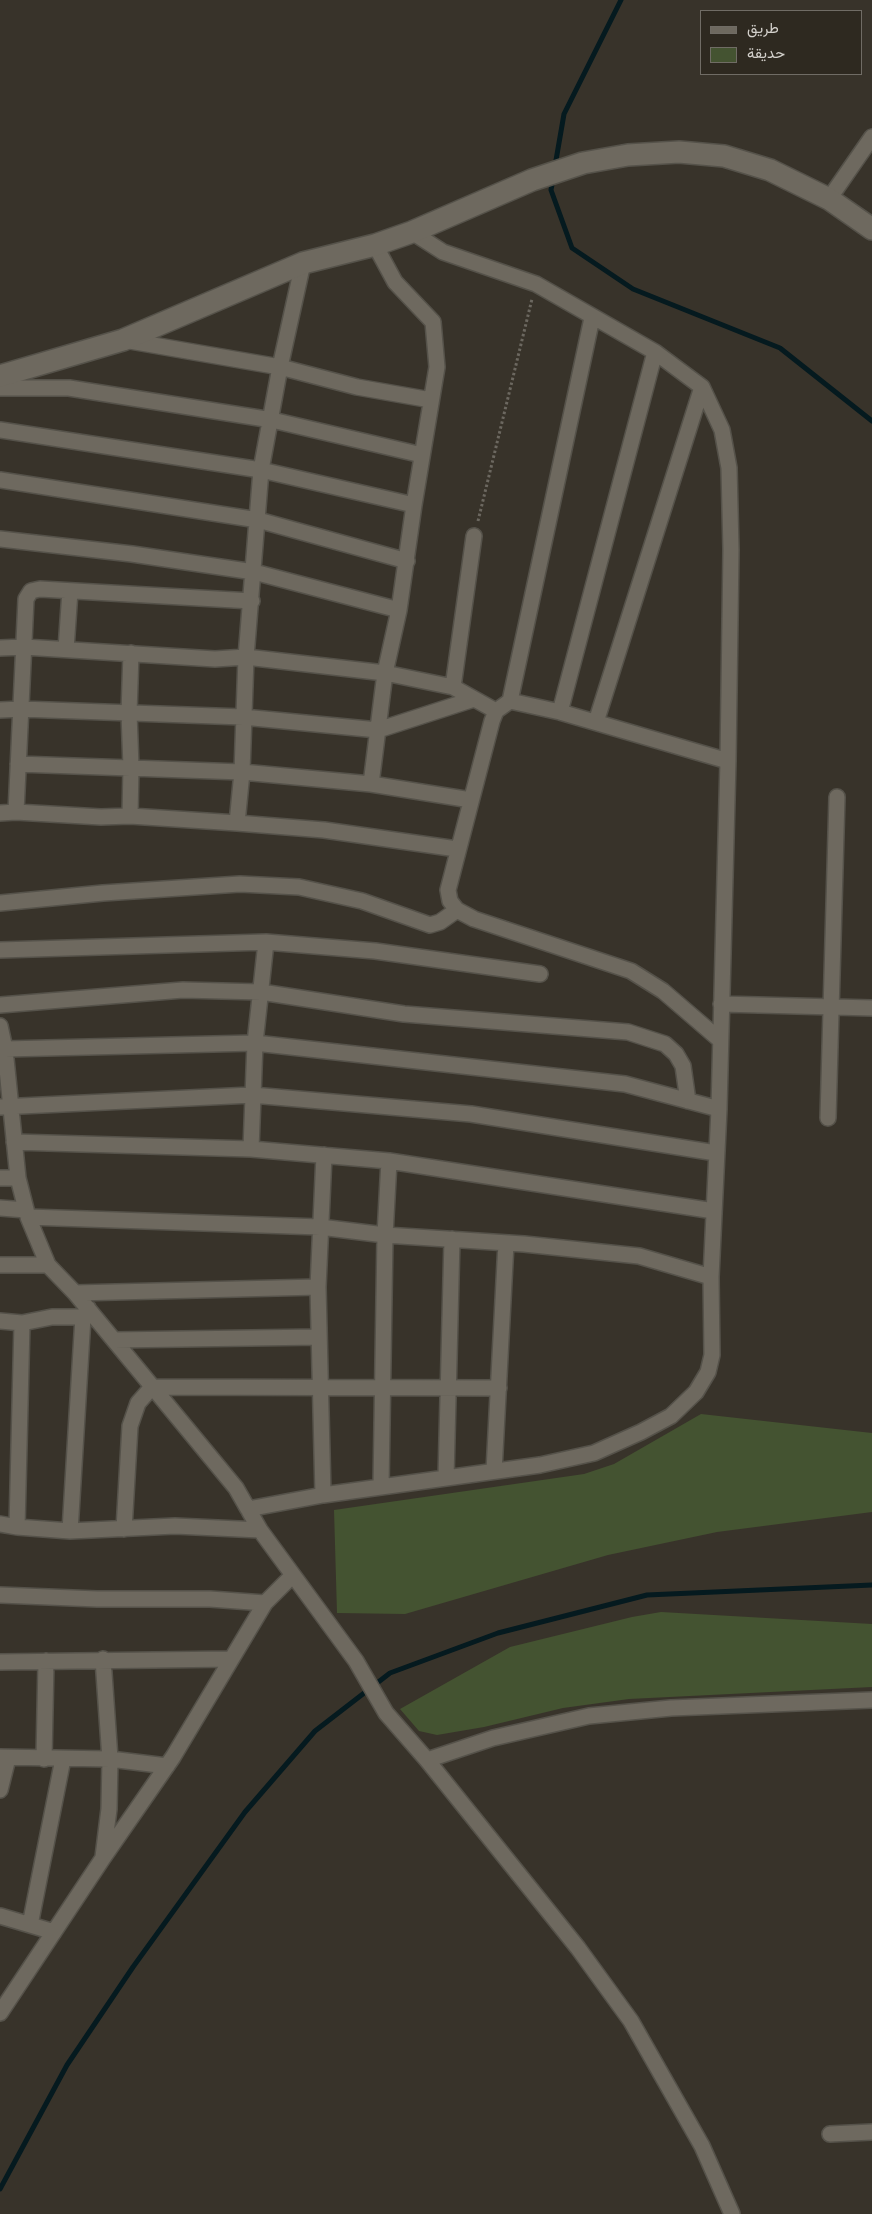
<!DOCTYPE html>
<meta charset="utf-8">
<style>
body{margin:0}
#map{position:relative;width:872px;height:2214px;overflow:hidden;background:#38332a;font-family:"Public Sans",Vazirmatn,sans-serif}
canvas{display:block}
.legend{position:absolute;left:700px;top:10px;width:162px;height:65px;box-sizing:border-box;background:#2e2920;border:1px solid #706c65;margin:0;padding:6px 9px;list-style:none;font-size:15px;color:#d4d1cc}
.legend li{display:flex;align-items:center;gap:10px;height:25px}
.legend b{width:25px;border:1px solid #706c65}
</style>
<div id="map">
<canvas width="872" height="2214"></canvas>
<ul class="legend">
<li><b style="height:6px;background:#6e695f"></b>طريق</li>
<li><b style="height:14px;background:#445331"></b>حديقة</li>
</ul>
</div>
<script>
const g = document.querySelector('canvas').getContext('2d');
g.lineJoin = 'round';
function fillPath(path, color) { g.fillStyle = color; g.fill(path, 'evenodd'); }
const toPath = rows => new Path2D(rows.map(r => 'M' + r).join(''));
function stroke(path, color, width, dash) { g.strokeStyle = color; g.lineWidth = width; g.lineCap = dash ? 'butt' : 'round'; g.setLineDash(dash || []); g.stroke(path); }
const green = toPath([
 [701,1414,872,1433,872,1512,717,1532,608,1555,405,1614,337,1613,334,1510,584,1474,614,1464],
 [661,1612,872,1624,872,1687,629,1699,563,1708,484,1727,437,1735,419,1731,400,1709,510,1647,632,1617]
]);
const stream = toPath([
 [555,166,564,114,621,0],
 [553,179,551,190,572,248,633,289,780,348,872,421],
 [0,2189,67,2065,133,1967,245,1812,315,1731,390,1673,498,1633,647,1595,872,1585]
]);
const path = toPath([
 [478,521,532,299]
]);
const street = toPath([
 [829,199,872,137],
 [124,340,280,367,357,387,431,400],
 [0,388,69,388,272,420,422,455],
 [0,430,261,470,414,505],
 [0,480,258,520,407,561],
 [0,539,132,554,254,572,399,610],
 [0,648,24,647,215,659,246,657,385,673,453,687,496,711],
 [66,649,70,591],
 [453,687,474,536],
 [510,701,592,318],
 [0,710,21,709,243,717,378,730,474,699],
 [560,712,655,352],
 [596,722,702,387],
 [18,764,242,772,371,784,385,673,399,610,414,505,437,367,433,322,395,282,375,245],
 [371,784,471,800],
 [16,812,26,599,31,591,40,589,252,601],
 [0,813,16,812,101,817,130,816,237,823,324,830,457,849],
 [130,816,131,767,129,713,131,653],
 [237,823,242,772,246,657,261,470,280,367,303,263],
 [0,903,103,893,240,884,299,887,362,901,430,925,440,922,457,910],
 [0,950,266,942],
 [721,1004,872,1008],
 [0,1005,183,990,261,992,404,1014,628,1032,665,1044,676,1054,683,1066,688,1101],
 [0,1026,5,1049,18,1178,28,1217,48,1265,75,1293,236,1488,260,1530,356,1661,386,1713,427,1760,578,1948,631,2021,702,2146,732,2214],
 [720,1040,663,991,631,971,474,919,457,910,450,901,448,890,492,721,496,711,510,701,560,712,728,761],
 [5,1049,255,1043,625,1084,719,1109],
 [0,1107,252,1095,471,1114,716,1153],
 [828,1118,837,797],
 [14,1142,251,1149,389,1161,714,1211],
 [251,1149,255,1043,266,942,375,951,540,974],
 [0,1178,18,1178],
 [0,1208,26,1210],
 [28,1217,320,1227,385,1235,524,1244,639,1256,711,1277],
 [0,1265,48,1265],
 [75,1293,318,1287],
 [88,1308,83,1317,52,1317,22,1323,17,1527,70,1531,175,1526,260,1530],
 [0,1321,22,1323],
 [114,1340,319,1337],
 [494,1471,506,1243],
 [446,1478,452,1239],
 [381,1487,385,1235,389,1161],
 [323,1495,318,1287,324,1155],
 [248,1509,323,1495,540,1465,594,1453,641,1432,671,1416,696,1392,708,1372,712,1355,711,1277,719,1109,728,761,731,550,729,468,722,430,702,387,655,352,536,284,443,252,412,232],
 [0,1524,17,1527],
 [124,1529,130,1426,138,1403,152,1387,499,1388],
 [70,1531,83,1317],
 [0,1595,97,1599,210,1599,265,1603],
 [0,1662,231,1659],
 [0,1757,110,1759,167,1766],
 [44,1759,46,1661],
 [427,1760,493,1738,589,1716,671,1708,872,1700],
 [0,1790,8,1758],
 [103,1857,109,1809,110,1759,103,1659],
 [0,1916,54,1932],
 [30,1925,63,1759],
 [0,2013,103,1858,173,1757,265,1603,292,1576],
 [830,2134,872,2132]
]);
const secondary = toPath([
 [0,376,123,340,303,263,375,245,412,232,532,180,583,163,628,155,679,152,724,156,770,170,829,199,872,229]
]);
fillPath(green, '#445331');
stroke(stream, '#051a1f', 5);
stroke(street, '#55524a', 18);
stroke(secondary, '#55524a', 24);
stroke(path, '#6c6860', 3, [2.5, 2.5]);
stroke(street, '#6e695f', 15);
stroke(secondary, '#6e695f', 21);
</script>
